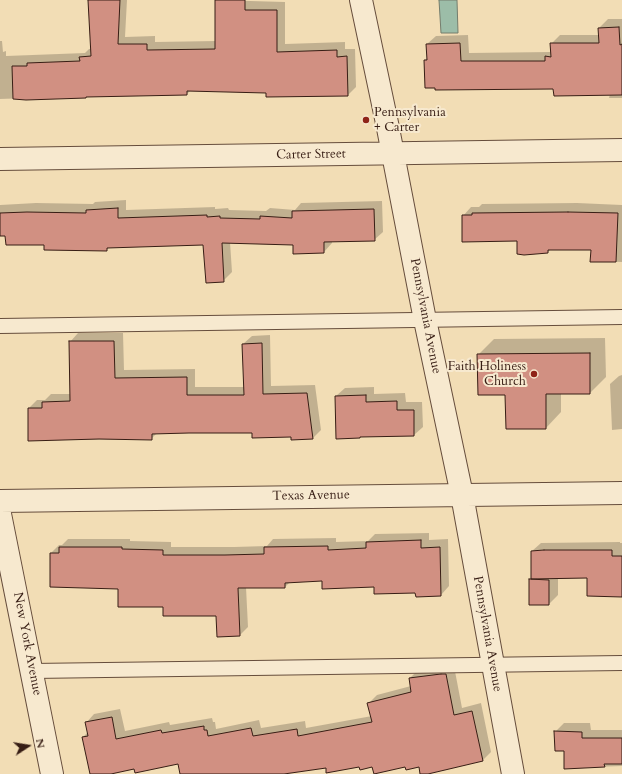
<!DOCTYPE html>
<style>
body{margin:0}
#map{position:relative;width:622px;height:774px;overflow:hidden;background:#f2ddb5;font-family:Cardo,serif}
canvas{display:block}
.north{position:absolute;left:8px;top:726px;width:40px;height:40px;-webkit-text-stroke:3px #f7e9cf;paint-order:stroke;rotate:78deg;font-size:11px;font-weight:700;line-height:16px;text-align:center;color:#371d14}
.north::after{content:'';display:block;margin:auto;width:14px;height:18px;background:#371d14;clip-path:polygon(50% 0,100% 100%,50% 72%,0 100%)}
</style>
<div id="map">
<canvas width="622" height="774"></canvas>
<div class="north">N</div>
</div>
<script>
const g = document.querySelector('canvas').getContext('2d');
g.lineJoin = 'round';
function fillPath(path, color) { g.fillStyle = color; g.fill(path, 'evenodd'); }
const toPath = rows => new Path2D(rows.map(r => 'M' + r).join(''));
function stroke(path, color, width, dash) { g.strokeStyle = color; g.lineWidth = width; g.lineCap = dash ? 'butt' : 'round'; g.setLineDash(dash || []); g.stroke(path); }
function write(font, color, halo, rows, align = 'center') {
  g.font = font + ' Cardo,serif'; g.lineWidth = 4; g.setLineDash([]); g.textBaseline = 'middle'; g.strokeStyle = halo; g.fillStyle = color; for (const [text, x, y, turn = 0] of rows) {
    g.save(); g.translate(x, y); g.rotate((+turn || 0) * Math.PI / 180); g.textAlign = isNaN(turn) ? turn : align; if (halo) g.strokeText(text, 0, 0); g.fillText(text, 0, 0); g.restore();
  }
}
const water = toPath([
 [439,0,457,0,458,33,441,33,439,0]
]);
const shadow = toPath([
 [89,0,127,0,125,37,155,36,155,42,216,41,216,0,285,2,285,44,345,42,345,49,355,49,356,87,348,95,267,92,191,90,187,94,87,96,0,99,0,41,2,41,3,52,6,51,6,56,85,53,89,49,92,49],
 [608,19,622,19,622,98,609,98,610,94,554,88,425,60,428,57,427,44,436,36,468,35,469,53,550,52,551,44,560,35,599,35,599,28],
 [126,200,126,210,215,207,215,209,228,208,229,210,266,211,270,208,295,210,301,203,382,201,383,232,374,240,332,241,332,243,324,252,294,244,230,242,232,272,223,281,204,244,110,247,106,250,45,244,6,235,0,235,0,205,36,203,93,204,95,202],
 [577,203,622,205,622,262,591,261,592,249,551,249,548,252,463,216,471,207,479,207,482,204],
 [78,333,123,333,124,370,195,369,195,387,245,387,243,344,252,336,270,335,271,386,315,385,321,430,313,438,292,438,292,436,253,432,157,433,151,439,29,440,29,408,37,400,45,400,51,394,70,394,70,342],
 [605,338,606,377,590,393,561,393,561,412,546,428,506,394,478,355,494,339],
 [622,375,622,429,612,430,610,384,619,376],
 [374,387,374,394,405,393,406,402,422,402,423,427,414,435,336,396,345,388],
 [429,533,429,540,448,539,449,586,441,595,416,596,416,592,323,580,291,581,285,587,246,587,248,627,240,635,217,615,164,606,119,588,51,553,59,545,62,545,68,539,130,539,130,541,171,542,171,547,234,547,267,546,273,539,336,538,336,542,368,541,375,534],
 [620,542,620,543,622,543,622,596,588,577,558,578,558,595,549,604,530,604,530,579,532,577,532,551,541,543],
 [454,666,462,708,481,703,491,752,483,760,423,774,421,774,420,766,327,767,248,774,191,774,178,763,134,768,103,774,83,737,88,732,86,723,94,714,120,709,125,731,169,722,170,725,212,718,213,722,215,722,216,729,259,720,261,728,305,721,306,728,372,716,369,703,377,695,411,686,410,678,418,670],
 [564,723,590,723,591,730,622,730,622,766,565,768,565,750,555,732]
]);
const building = toPath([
 [88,0,120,0,118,44,147,44,147,50,215,49,215,0,245,0,245,10,277,10,277,52,337,50,337,57,347,56,348,96,266,97,266,93,187,91,187,95,86,97,86,98,26,100,13,99,12,66,27,66,27,63,80,61,79,57,91,56,88,0],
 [619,27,620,45,622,44,622,95,554,96,553,89,435,90,435,88,425,88,424,60,427,60,426,44,460,43,461,61,545,61,545,56,551,57,550,43,599,43,598,28,619,27],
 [118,208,118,218,207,215,207,217,220,216,220,218,260,219,260,216,292,218,292,211,374,209,375,241,324,242,324,253,293,254,293,245,222,243,224,282,206,283,203,245,107,248,107,251,44,250,44,245,6,245,5,236,0,236,0,213,27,212,86,213,86,210,118,208],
 [568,212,618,213,616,262,590,262,591,250,548,250,548,253,524,255,517,254,517,241,462,242,462,215,472,215,472,213,568,212],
 [69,341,114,341,115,378,187,377,187,395,244,395,242,344,262,343,263,394,307,393,313,439,291,440,291,437,252,438,252,433,189,433,152,434,152,440,99,439,28,441,28,408,42,408,42,402,70,401,69,341],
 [590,353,590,394,546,394,546,429,506,429,505,395,478,395,477,354,590,353],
 [366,395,366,402,397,401,397,410,414,410,414,436,360,437,360,438,336,439,335,396,366,395],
 [421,540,421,548,440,547,441,596,416,597,415,593,374,594,374,587,322,589,322,581,285,583,285,588,238,588,240,636,217,637,216,616,163,616,163,607,118,607,118,589,50,587,50,553,59,553,59,547,122,547,122,549,163,550,163,555,225,555,264,554,264,547,328,546,328,550,366,548,366,542,421,540],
 [544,550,612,550,612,556,622,556,622,597,587,596,587,578,531,579,531,551,544,550],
 [529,579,549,580,549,605,529,605,529,579],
 [441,674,446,674,454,715,472,711,483,761,428,774,420,774,419,767,406,770,405,767,374,774,372,767,360,770,359,767,326,773,326,768,284,774,180,774,178,764,135,773,134,769,111,774,90,774,82,737,88,736,85,722,112,717,116,739,161,730,162,733,204,726,204,730,207,730,208,736,251,728,253,736,297,729,298,736,372,722,367,703,411,692,409,678,441,674],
 [554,731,582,732,582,738,622,738,622,764,604,764,605,767,564,769,564,751,555,751,554,731]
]);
const service = toPath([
 [0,326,622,317],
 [32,671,622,663]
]);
const minor = toPath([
 [361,0,387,123,425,320,462,495,513,774],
 [0,159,622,150],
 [0,501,622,493],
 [0,514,52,774]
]);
const markers = [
 [366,120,4,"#8f2418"],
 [534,374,4,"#8f2418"]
];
const poiNames = [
 ["Pennsylvania",374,113],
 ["+ Carter",374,128],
 ["Faith Holiness",526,367,"right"],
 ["Church",526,382,"right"]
];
const streetNames = [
 ["Carter Street",311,155,-1],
 ["Pennsylvania Avenue",425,316,79],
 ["Texas Avenue",311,496,-1],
 ["Pennsylvania Avenue",487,634,80],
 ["New York Avenue",27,644,79]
];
fillPath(water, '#9cbda8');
stroke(water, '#747d6d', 1);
fillPath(shadow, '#0003');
fillPath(building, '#d19082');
stroke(building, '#371d14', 1);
stroke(service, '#664d3c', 16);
stroke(minor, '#664d3c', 24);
stroke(service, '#f7e9cf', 14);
stroke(minor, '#f7e9cf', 22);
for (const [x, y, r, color] of markers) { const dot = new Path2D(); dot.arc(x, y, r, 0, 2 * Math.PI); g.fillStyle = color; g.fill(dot); stroke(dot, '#f7e9cf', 1.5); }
write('13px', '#371d14', '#f7e9cf', poiNames, 'left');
write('13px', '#371d14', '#f7e9cf', streetNames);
</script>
